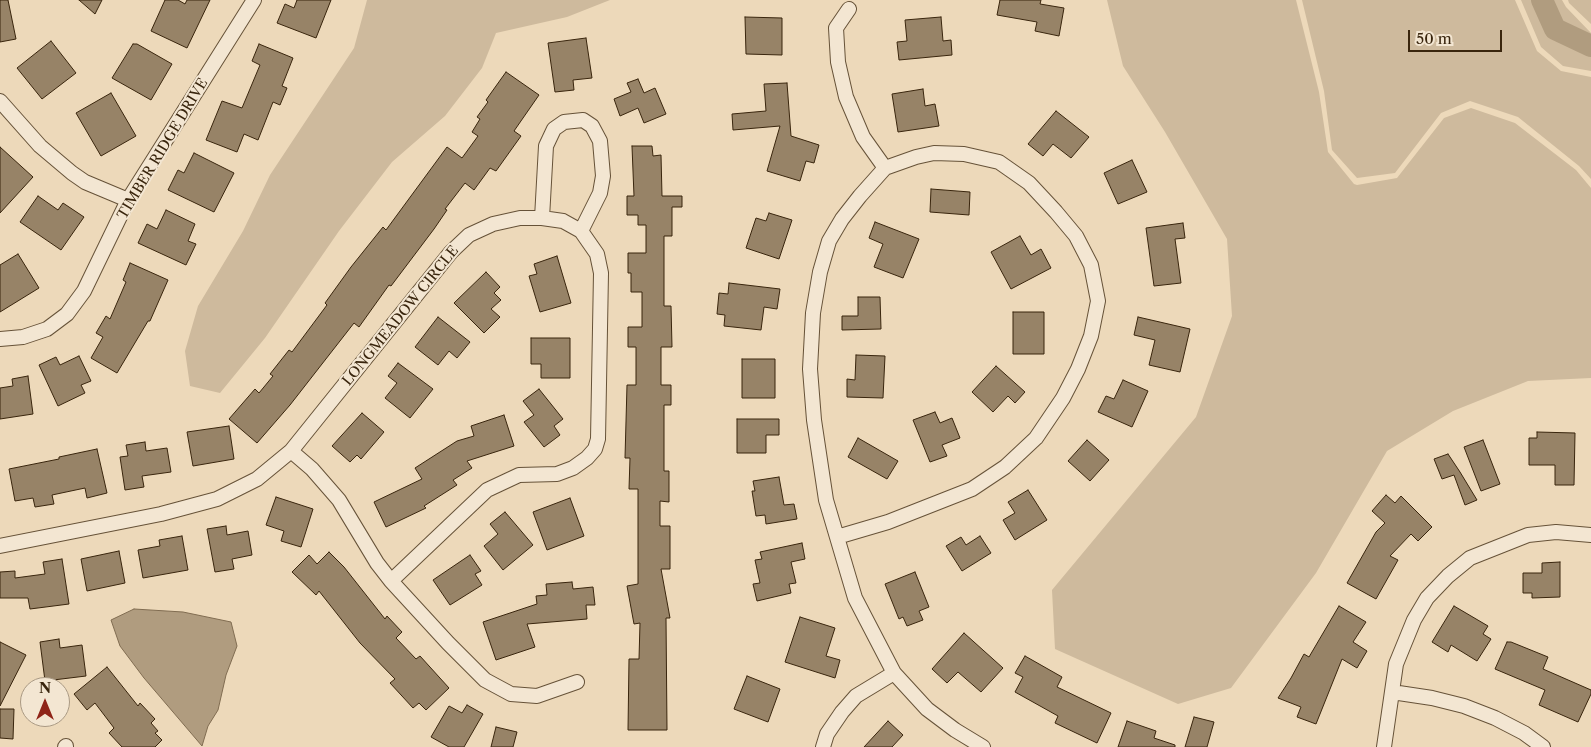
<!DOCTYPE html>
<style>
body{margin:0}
#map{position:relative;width:1591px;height:747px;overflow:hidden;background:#edd9ba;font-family:"Libre Caslon Text",serif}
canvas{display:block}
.north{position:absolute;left:20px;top:677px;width:50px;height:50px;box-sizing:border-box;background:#f3e6d2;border:1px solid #a99983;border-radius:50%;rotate:0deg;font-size:14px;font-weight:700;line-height:20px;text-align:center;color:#39250d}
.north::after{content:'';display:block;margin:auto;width:18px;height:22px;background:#8f2418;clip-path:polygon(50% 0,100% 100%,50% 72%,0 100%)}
.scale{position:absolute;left:1408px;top:30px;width:94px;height:22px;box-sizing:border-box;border:2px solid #39250d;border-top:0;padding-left:6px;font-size:15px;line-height:18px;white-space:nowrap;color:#39250d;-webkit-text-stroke:4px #f3e6d2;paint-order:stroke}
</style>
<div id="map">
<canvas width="1591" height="747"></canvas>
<div class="north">N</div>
<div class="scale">50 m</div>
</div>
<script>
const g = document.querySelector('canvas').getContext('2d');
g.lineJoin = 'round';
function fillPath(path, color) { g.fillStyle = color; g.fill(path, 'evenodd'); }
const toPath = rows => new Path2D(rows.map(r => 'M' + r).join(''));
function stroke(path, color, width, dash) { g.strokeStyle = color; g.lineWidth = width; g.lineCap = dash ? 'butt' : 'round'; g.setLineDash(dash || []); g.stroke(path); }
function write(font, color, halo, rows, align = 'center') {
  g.font = font + ' "Libre Caslon Text",serif'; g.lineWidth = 4; g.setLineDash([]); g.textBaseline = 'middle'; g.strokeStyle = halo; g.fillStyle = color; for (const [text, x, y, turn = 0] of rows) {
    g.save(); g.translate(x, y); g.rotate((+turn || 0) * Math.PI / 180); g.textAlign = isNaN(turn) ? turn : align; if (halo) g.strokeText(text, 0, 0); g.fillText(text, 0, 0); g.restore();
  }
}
const green = toPath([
 [367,0,610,0,567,17,496,33,482,68,445,116,392,162,339,231,265,338,220,393,190,386,185,351,198,306,243,231,270,175,354,48],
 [1107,0,1296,0,1319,92,1328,152,1354,184,1357,185,1397,178,1444,118,1471,108,1515,123,1576,170,1591,188,1591,378,1528,381,1453,411,1387,451,1316,573,1231,688,1178,704,1055,649,1052,590,1196,417,1232,316,1227,239,1165,132,1123,66],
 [1302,0,1515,0,1537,51,1561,71,1591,77,1591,179,1579,166,1518,117,1470,101,1441,113,1395,173,1357,178,1332,150,1324,91],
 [1521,0,1562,0,1566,7,1591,33,1591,71,1563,66,1541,47],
 [1568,0,1591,0,1591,24,1569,3]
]);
const water = toPath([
 [134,609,183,612,231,622,237,646,226,675,218,710,208,726,202,746,144,678,120,646,111,620,134,609]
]);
const river = toPath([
 [1542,0,1555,29,1591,46]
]);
const building = toPath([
 [0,0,8,0,16,39,0,42,0,0],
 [79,0,102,0,95,14,79,0],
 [165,0,178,0,185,4,187,0,210,0,187,48,151,31,165,0],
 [297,0,331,0,316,38,277,23,285,4,294,8,297,0],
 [1000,0,1041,0,1040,4,1064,8,1059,36,1035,31,1037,22,997,15,1000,0],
 [745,17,782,18,782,55,746,54,745,17],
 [941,17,943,41,951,40,952,55,899,60,897,42,907,41,905,20,941,17],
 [586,38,592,78,573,80,574,90,555,92,548,43,586,38],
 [51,41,76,73,42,99,17,68,51,41],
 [133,44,137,44,172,64,151,100,112,78,133,44],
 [259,44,293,58,282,86,287,88,280,105,273,102,258,140,244,134,237,152,206,140,222,101,242,108,260,65,252,61,259,44],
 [506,72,539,95,514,131,521,136,496,171,490,168,474,190,465,183,445,209,447,210,434,229,391,286,389,285,359,327,354,323,290,405,257,443,229,419,255,389,259,393,273,376,270,374,289,350,292,352,327,305,325,303,351,267,383,227,386,230,447,147,462,158,478,136,472,132,480,119,477,117,488,102,486,100,506,72],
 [638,79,644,93,655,88,666,114,644,123,638,108,620,116,614,99,631,92,627,83,638,79],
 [787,83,791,136,819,145,814,163,806,161,800,181,767,171,780,126,733,130,732,114,766,111,764,84,787,83],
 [923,89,925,106,935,104,939,126,898,132,892,94,923,89],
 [111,93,136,136,101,156,76,113,111,93],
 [1056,111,1089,137,1071,158,1053,144,1043,156,1028,144,1056,111],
 [632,146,652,146,653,156,661,155,662,196,682,196,682,207,672,207,672,236,664,236,664,306,671,306,672,347,661,347,661,385,671,385,671,405,664,405,664,471,669,471,669,502,660,501,660,526,670,526,670,569,661,569,670,618,666,618,667,730,628,730,629,659,639,659,640,623,634,624,627,586,638,584,638,489,629,489,630,458,625,458,627,385,636,385,636,347,628,347,628,327,642,327,642,292,631,292,631,273,628,273,628,253,646,253,646,225,638,225,638,215,627,215,627,196,634,196,632,146],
 [0,147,33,177,0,213,0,147],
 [194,153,234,173,214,212,168,190,178,170,184,173,194,153],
 [1132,160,1147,192,1118,204,1104,173,1132,160],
 [931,189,970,192,969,215,930,212,931,189],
 [38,196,58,210,63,203,84,217,61,250,20,222,38,196],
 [166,210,195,224,188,241,196,244,186,265,138,243,147,224,157,229,166,210],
 [769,213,792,220,779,259,746,248,756,218,766,221,769,213],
 [875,222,919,239,903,278,874,267,883,244,869,238,875,222],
 [1183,223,1185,238,1175,239,1181,283,1154,286,1146,228,1183,223],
 [1020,236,1031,255,1041,249,1051,268,1011,289,991,252,1020,236],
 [18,254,39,288,0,312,0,265,18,254],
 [557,256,571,303,540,312,529,276,537,274,534,264,557,256],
 [130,263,168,280,150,321,148,321,117,373,91,358,103,337,96,333,106,316,110,319,126,282,123,280,130,263],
 [486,272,500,287,494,293,501,300,491,309,500,317,484,333,454,303,486,272],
 [729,283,780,289,777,309,764,307,761,330,724,326,725,315,717,314,719,293,728,294,729,283],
 [858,297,880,297,881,329,842,330,842,316,858,316,858,297],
 [1013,312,1044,312,1044,354,1013,354,1013,312],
 [438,317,470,342,457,358,449,351,438,365,415,347,438,317],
 [1138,317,1190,329,1180,372,1149,365,1155,340,1134,335,1138,317],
 [531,338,570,338,570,378,541,378,541,364,531,364,531,338],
 [856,355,885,356,883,398,847,397,847,379,855,380,856,355],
 [79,356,91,381,81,385,85,393,58,406,39,365,56,357,60,365,79,356],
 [742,359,775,359,775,398,742,398,742,359],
 [398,363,433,389,410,418,385,398,397,383,388,376,398,363],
 [996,366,1025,392,1015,403,1008,396,993,412,972,392,996,366],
 [28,376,33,414,0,419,0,388,13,386,12,379,28,376],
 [1123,380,1148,391,1132,427,1098,412,1106,396,1114,399,1123,380],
 [539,389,563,419,554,426,560,435,544,447,524,422,534,415,523,401,539,389],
 [935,412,940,423,952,418,960,438,942,445,947,456,930,462,913,420,935,412],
 [362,413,384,432,361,459,357,455,350,462,332,446,362,413],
 [504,415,514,446,467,461,472,468,453,480,457,485,424,506,426,508,386,527,374,502,422,479,415,468,457,441,474,436,471,426,504,415],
 [737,419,779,419,779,435,766,435,766,453,737,453,737,419],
 [229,426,234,459,193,466,187,432,229,426],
 [1537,432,1575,433,1574,485,1555,485,1555,465,1529,465,1529,438,1537,438,1537,432],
 [858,438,898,461,887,479,848,457,858,438],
 [1087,440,1109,460,1090,481,1068,461,1087,440],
 [1483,440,1500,484,1481,491,1464,447,1483,440],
 [145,442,146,451,167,448,171,472,142,476,144,487,125,490,120,457,128,456,126,445,145,442],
 [97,449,107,493,87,498,85,488,52,495,54,504,35,507,33,498,15,501,9,469,59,459,59,457,97,449],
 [1448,454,1460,472,1477,500,1465,505,1454,475,1442,479,1434,459,1448,454],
 [779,477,784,505,794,504,797,519,766,524,765,515,756,516,752,491,755,491,753,481,779,477],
 [1028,490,1047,520,1015,540,1003,520,1015,513,1008,502,1028,490],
 [1386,495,1395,503,1401,496,1432,527,1418,541,1411,534,1390,556,1398,560,1376,599,1347,583,1376,532,1385,523,1372,511,1386,495],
 [276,497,313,509,301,547,281,541,284,531,266,525,276,497],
 [570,498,584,536,547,550,533,512,570,498],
 [505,512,533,545,503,570,484,546,498,534,490,524,505,512],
 [226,526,227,535,248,531,252,555,232,559,234,569,215,572,207,529,226,526],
 [182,536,188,570,143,578,138,550,160,546,159,540,182,536],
 [980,536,991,553,962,571,946,546,961,537,966,545,980,536],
 [802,543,805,559,791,562,796,583,789,584,791,593,757,601,753,584,760,583,755,560,762,559,760,552,802,543],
 [119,551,125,583,87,591,81,559,119,551],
 [329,552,344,567,385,619,387,616,402,632,396,638,416,659,420,656,449,688,426,710,419,703,413,708,390,683,395,679,360,643,319,591,316,595,292,572,309,555,317,564,329,552],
 [470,555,481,571,475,574,482,585,450,605,433,580,470,555],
 [62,559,69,604,30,609,28,598,0,598,0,572,15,571,15,578,45,574,43,562,62,559],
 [1560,562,1560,597,1532,598,1532,593,1523,593,1523,573,1542,573,1542,563,1560,562],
 [915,572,929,607,919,611,923,620,907,626,903,617,899,619,885,584,915,572],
 [572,582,573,589,593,587,595,605,586,605,587,619,527,624,535,647,496,660,483,622,537,604,536,596,547,595,546,584,572,582],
 [1339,606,1366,622,1353,642,1367,651,1357,668,1342,659,1316,724,1297,717,1301,707,1278,698,1291,678,1304,654,1309,657,1339,606],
 [1454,606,1488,626,1483,634,1491,639,1477,661,1451,645,1448,652,1432,642,1454,606],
 [800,617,835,628,826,656,840,660,835,678,785,662,800,617],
 [964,633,1003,668,981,692,958,672,947,683,932,669,964,633],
 [59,639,60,648,82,645,86,676,45,681,40,642,59,639],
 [0,642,26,655,0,706,0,642],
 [1507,642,1511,642,1548,657,1543,669,1591,690,1591,694,1578,722,1539,705,1545,690,1495,669,1507,642],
 [1025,656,1062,677,1057,687,1111,713,1097,743,1055,723,1058,716,1015,692,1023,677,1015,673,1025,656],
 [107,667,138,706,140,703,155,719,151,723,158,731,155,733,162,740,155,747,122,747,109,733,114,728,95,703,87,710,74,694,107,667],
 [747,676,780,689,768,722,734,709,747,676],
 [467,705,483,714,464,747,449,747,431,737,449,706,462,713,467,705],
 [0,709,14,709,13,739,0,738,0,709],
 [1194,717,1214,722,1207,747,1185,747,1194,717],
 [888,721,903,735,892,747,864,747,888,721],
 [1127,721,1156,731,1154,738,1175,745,1175,747,1118,747,1127,721],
 [496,727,517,732,513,747,491,747,496,727]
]);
const minor = toPath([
 [849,9,836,28,838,62,846,97,863,137,885,168],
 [0,101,40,146,72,173,85,182,128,200],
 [542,218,546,146,554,129,564,122,583,120,592,126,600,141,603,176,600,193,581,231],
 [0,339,23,337,47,329,67,314,84,291,128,200,254,0],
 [291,451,312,469,339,500,377,563,391,581,448,643,485,680,511,694,537,696,577,682],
 [837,537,888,522,972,489,1005,467,1036,438,1063,398,1078,369,1091,336,1098,301,1091,265,1076,236,1056,212,1029,183,999,162,964,154,934,153,916,157,885,168,860,196,842,219,829,241,820,272,813,313,810,369,814,420,826,500,855,598,894,673,927,709,955,730,983,747],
 [0,546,161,514,217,499,257,479,291,451,451,252,469,235,493,224,520,218,542,218,563,221,581,231,597,254,601,273,598,439,595,449,587,458,573,468,557,474,519,475,487,490,391,581],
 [1392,692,1432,698,1464,706,1495,718,1524,733,1543,747],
 [65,747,66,746],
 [823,747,827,734,842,712,856,696,894,673],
 [1384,747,1396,664,1414,620,1427,598,1448,576,1470,558,1528,535,1556,532,1591,535]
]);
const streetNames = [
 ["TIMBER RIDGE DRIVE",163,149,-59],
 ["LONGMEADOW CIRCLE",401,316,-51]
];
fillPath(green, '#ceba9d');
fillPath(water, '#b09c7f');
stroke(water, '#806c51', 1);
stroke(river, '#b09c7f', 22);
fillPath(building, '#978367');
stroke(building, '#39250d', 1);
stroke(minor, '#665238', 16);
stroke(minor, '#f3e6d2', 14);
write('14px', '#39250d', '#f3e6d2', streetNames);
</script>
